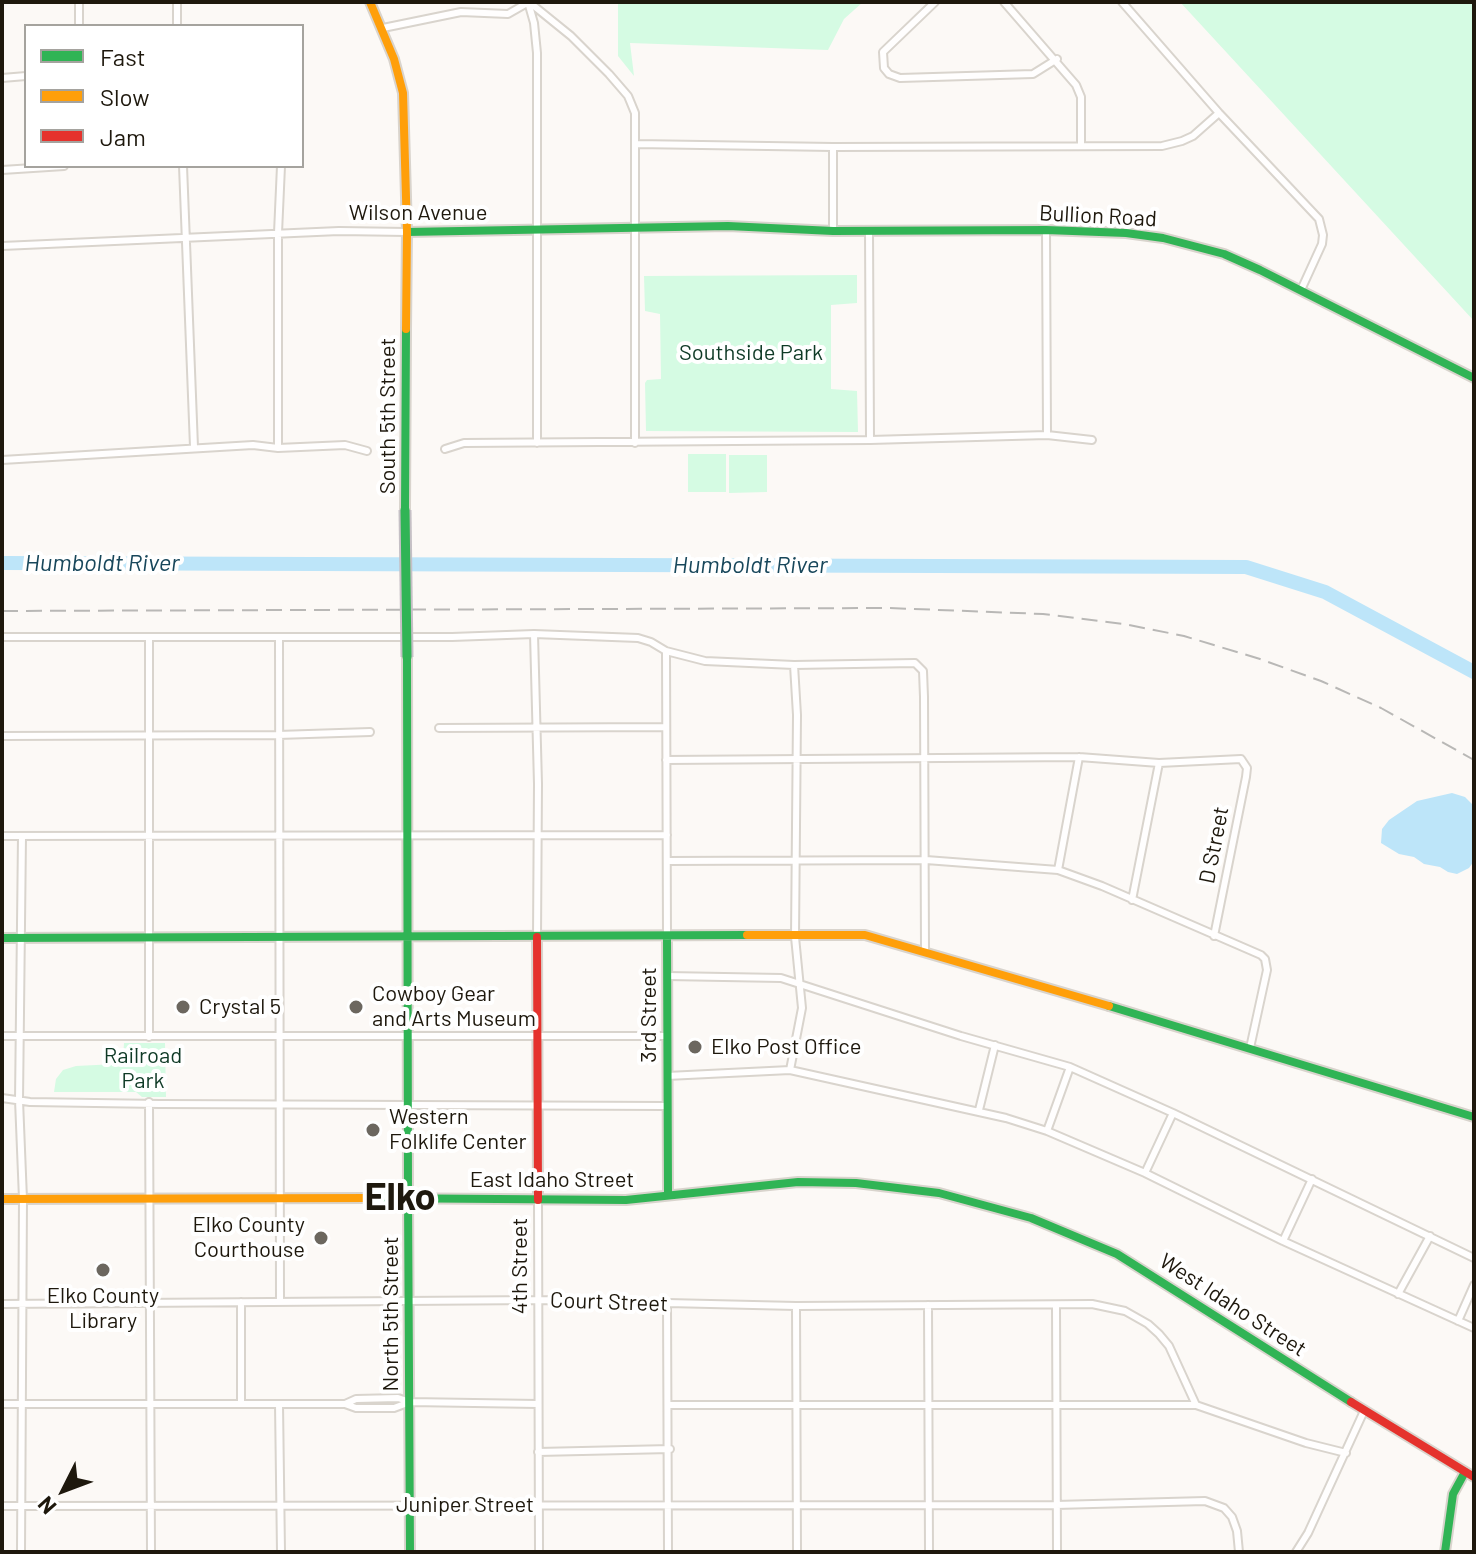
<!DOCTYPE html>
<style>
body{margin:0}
#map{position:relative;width:1476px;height:1554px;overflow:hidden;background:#fcf9f6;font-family:Barlow,sans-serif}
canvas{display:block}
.frame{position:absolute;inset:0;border:4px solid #1e180d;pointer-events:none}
.legend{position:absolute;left:24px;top:24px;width:280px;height:144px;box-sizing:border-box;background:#fff;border:2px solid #a5a39e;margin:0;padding:10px 14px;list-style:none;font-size:24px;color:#1e180d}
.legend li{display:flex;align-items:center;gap:16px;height:40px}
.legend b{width:40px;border:2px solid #a5a39e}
.north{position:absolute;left:24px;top:1450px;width:80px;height:80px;-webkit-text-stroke:6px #fff;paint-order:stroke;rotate:228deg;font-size:22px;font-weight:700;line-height:32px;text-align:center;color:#1e180d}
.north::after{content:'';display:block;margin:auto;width:28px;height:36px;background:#1e180d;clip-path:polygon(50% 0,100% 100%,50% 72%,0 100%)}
</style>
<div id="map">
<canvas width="1476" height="1554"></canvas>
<div class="frame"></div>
<ul class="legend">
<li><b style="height:10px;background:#30b455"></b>Fast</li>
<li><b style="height:10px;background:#ff9f0a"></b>Slow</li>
<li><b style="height:10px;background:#e5322d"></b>Jam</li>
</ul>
<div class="north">N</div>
</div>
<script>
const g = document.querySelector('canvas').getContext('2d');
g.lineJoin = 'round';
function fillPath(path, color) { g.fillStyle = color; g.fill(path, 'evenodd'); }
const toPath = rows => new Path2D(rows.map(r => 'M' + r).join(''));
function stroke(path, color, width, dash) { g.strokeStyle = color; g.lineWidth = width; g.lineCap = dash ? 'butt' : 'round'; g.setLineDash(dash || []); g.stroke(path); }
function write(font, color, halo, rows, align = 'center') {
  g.font = font + ' Barlow,sans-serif'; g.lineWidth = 8; g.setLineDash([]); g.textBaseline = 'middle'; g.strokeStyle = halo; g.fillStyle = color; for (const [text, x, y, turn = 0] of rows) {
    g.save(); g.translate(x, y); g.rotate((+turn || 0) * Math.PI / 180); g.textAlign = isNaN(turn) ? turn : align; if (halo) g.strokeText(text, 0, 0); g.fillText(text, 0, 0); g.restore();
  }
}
const green = toPath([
 [618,2,863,2,844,19,828,50,630,43,634,76,618,56],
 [1180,2,1474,2,1474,321],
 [857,275,857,303,831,305,831,389,857,391,858,432,646,431,645,383,647,380,661,379,660,314,645,311,644,276],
 [688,454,726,454,726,492,688,492],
 [729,455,767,455,767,492,729,493],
 [124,1043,165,1043,166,1097,142,1097,136,1092,54,1092,56,1079,63,1070,76,1066,116,1064,123,1059]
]);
const water = toPath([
 [1452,793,1465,797,1474,806,1474,861,1469,868,1457,874,1448,872,1440,867,1424,864,1414,857,1399,854,1381,843,1382,829,1389,820,1417,801]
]);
const river = toPath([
 [2,563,1246,567,1325,592,1474,672]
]);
const street = toPath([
 [79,2,79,26],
 [177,2,177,26],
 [528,2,534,23,537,53,537,443],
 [529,2,571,36,609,74,628,96,635,113,635,443],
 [935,2,883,52,884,68,889,74,900,78,1033,74,1057,59],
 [1004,2,1076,85,1081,97,1081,144],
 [1122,2,1219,113,1319,219,1323,235,1322,244,1301,290],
 [383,28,461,12,508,14,529,2],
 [2,78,26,76],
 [636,144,833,147,1162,146,1182,141,1193,136,1219,113],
 [833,147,833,231],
 [183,166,194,447],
 [2,170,64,166],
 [869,230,870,440],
 [1046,230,1047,435],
 [2,246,339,231,407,232],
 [278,448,278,233,281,166],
 [445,449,464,443,870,440,1047,435,1092,440],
 [2,460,253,445,278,448,345,445,367,451],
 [534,634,538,784,537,937],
 [2,637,452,637,534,634,638,638,651,642,666,651,705,661,794,665,915,663,923,671,924,697,925,952],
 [149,638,149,1037],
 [279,638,280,1301],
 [666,651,667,937],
 [439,728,666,727],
 [2,736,278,735,370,732],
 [666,760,1079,757,1159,763,1241,759,1247,768,1246,777,1214,936],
 [2,836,667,835],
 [667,861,926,860,1058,870,1102,886,1261,955,1265,959,1267,970,1250,1048],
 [1058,870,1079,757],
 [1132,900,1159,763],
 [667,976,781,978,961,1036,1070,1067,1173,1113,1474,1258],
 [2,1036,667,1036],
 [790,1070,802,1008,795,937,797,715,794,665],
 [667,1076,790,1070,1006,1118,1047,1131,1145,1173,1283,1241,1474,1328],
 [2,1098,30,1102,160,1104,666,1106],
 [149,1102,151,1552],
 [979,1110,995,1045],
 [1047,1131,1070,1067],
 [1145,1173,1173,1113],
 [538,1200,539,1552],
 [1283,1241,1312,1179],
 [1398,1294,1430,1236],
 [2,1304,539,1300,796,1306,1092,1304,1125,1311,1148,1324,1159,1334,1169,1346,1196,1405],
 [667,1304,668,1552],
 [928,1305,929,1552],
 [796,1306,797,1552],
 [1056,1306,1057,1552],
 [1458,1321,1474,1285],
 [241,1403,241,1302],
 [2,1404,345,1404,356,1399,398,1398,410,1402,538,1404],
 [279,1404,281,1552],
 [345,1404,356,1408,394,1408,410,1402],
 [669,1405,1196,1405,1306,1443,1346,1453],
 [538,1452,670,1449],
 [2,1506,1056,1505,1205,1501,1224,1508,1232,1517,1237,1531,1239,1552],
 [21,1552,23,1199,19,1100,22,836],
 [1296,1552,1308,1533,1364,1411]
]);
const fast = toPath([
 [407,232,728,226,833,231,1046,230,1126,233,1163,238,1224,254,1260,270,1474,378],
 [405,510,406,329],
 [407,657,408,1198],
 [667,937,668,1195],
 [2,938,747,935],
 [1109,1006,1474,1117],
 [369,1198,626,1200,798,1182,856,1183,939,1193,1031,1218,1117,1254,1351,1402],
 [408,1198,410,1552],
 [1445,1552,1453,1494,1465,1472]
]);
const slow = toPath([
 [370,2,394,59,403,93,407,232,406,329],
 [747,935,865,935,1109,1006],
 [2,1199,369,1198]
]);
const jam = toPath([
 [537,937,538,1200],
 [1351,1402,1474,1477]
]);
const rail = toPath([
 [2,611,889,608,1043,614,1124,624,1184,636,1260,659,1321,681,1381,708,1474,760]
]);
const fastBridge = toPath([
 [405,510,407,657]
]);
const markers = [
 [183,1007,8,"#6c675f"],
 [356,1007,8,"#6c675f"],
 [695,1047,8,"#6c675f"],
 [373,1130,8,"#6c675f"],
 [321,1238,8,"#6c675f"],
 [103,1270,8,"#6c675f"]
];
const streetNames = [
 ["Wilson Avenue",418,213],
 ["Bullion Road",1098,216,3],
 ["South 5th Street",388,416,-90],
 ["D Street",1214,845,-79],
 ["3rd Street",649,1015,-90],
 ["East Idaho Street",552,1180],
 ["4th Street",520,1266,-90],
 ["Court Street",609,1302,2],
 ["West Idaho Street",1233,1305,33],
 ["North 5th Street",391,1314,-90],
 ["Juniper Street",465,1505]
];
const parkNames = [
 ["Southside Park",751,353],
 ["Railroad",143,1056],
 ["Park",143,1081]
];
const poiNames = [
 ["Cowboy Gear",372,994],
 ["and Arts Museum",372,1019],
 ["Crystal 5",199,1007],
 ["Elko Post Office",711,1047],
 ["Western",389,1117],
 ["Folklife Center",389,1142],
 ["Elko County",305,1225,"right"],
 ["Courthouse",305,1250,"right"],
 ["Elko County",103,1296,"center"],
 ["Library",103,1321,"center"]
];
const waterNames = [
 ["Humboldt River",102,563],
 ["Humboldt River",750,565]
];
const townNames = [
 ["Elko",400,1197]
];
fillPath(green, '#d5fbe3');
fillPath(water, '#bde5f9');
stroke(river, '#bde5f9', 14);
stroke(street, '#d9d4cd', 10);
stroke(fast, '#d9d4cd', 12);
stroke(slow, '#d9d4cd', 12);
stroke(jam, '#d9d4cd', 12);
stroke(street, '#fffefe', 6);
stroke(fast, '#30b455', 8);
stroke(slow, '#ff9f0a', 8);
stroke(jam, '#e5322d', 8);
stroke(rail, '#b9b8b6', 2, [16, 8]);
stroke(fastBridge, '#c5c0c5', 13, []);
stroke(fastBridge, '#30b455', 9);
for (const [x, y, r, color] of markers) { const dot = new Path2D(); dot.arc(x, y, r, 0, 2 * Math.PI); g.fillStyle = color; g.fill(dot); stroke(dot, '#fff', 3); }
write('22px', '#1e180d', '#fff', streetNames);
write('22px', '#0f3a26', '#fff', parkNames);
write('22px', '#1e180d', '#fff', poiNames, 'left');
write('italic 24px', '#18475b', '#fff', waterNames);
write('bold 38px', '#1e180d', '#fff', townNames);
</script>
